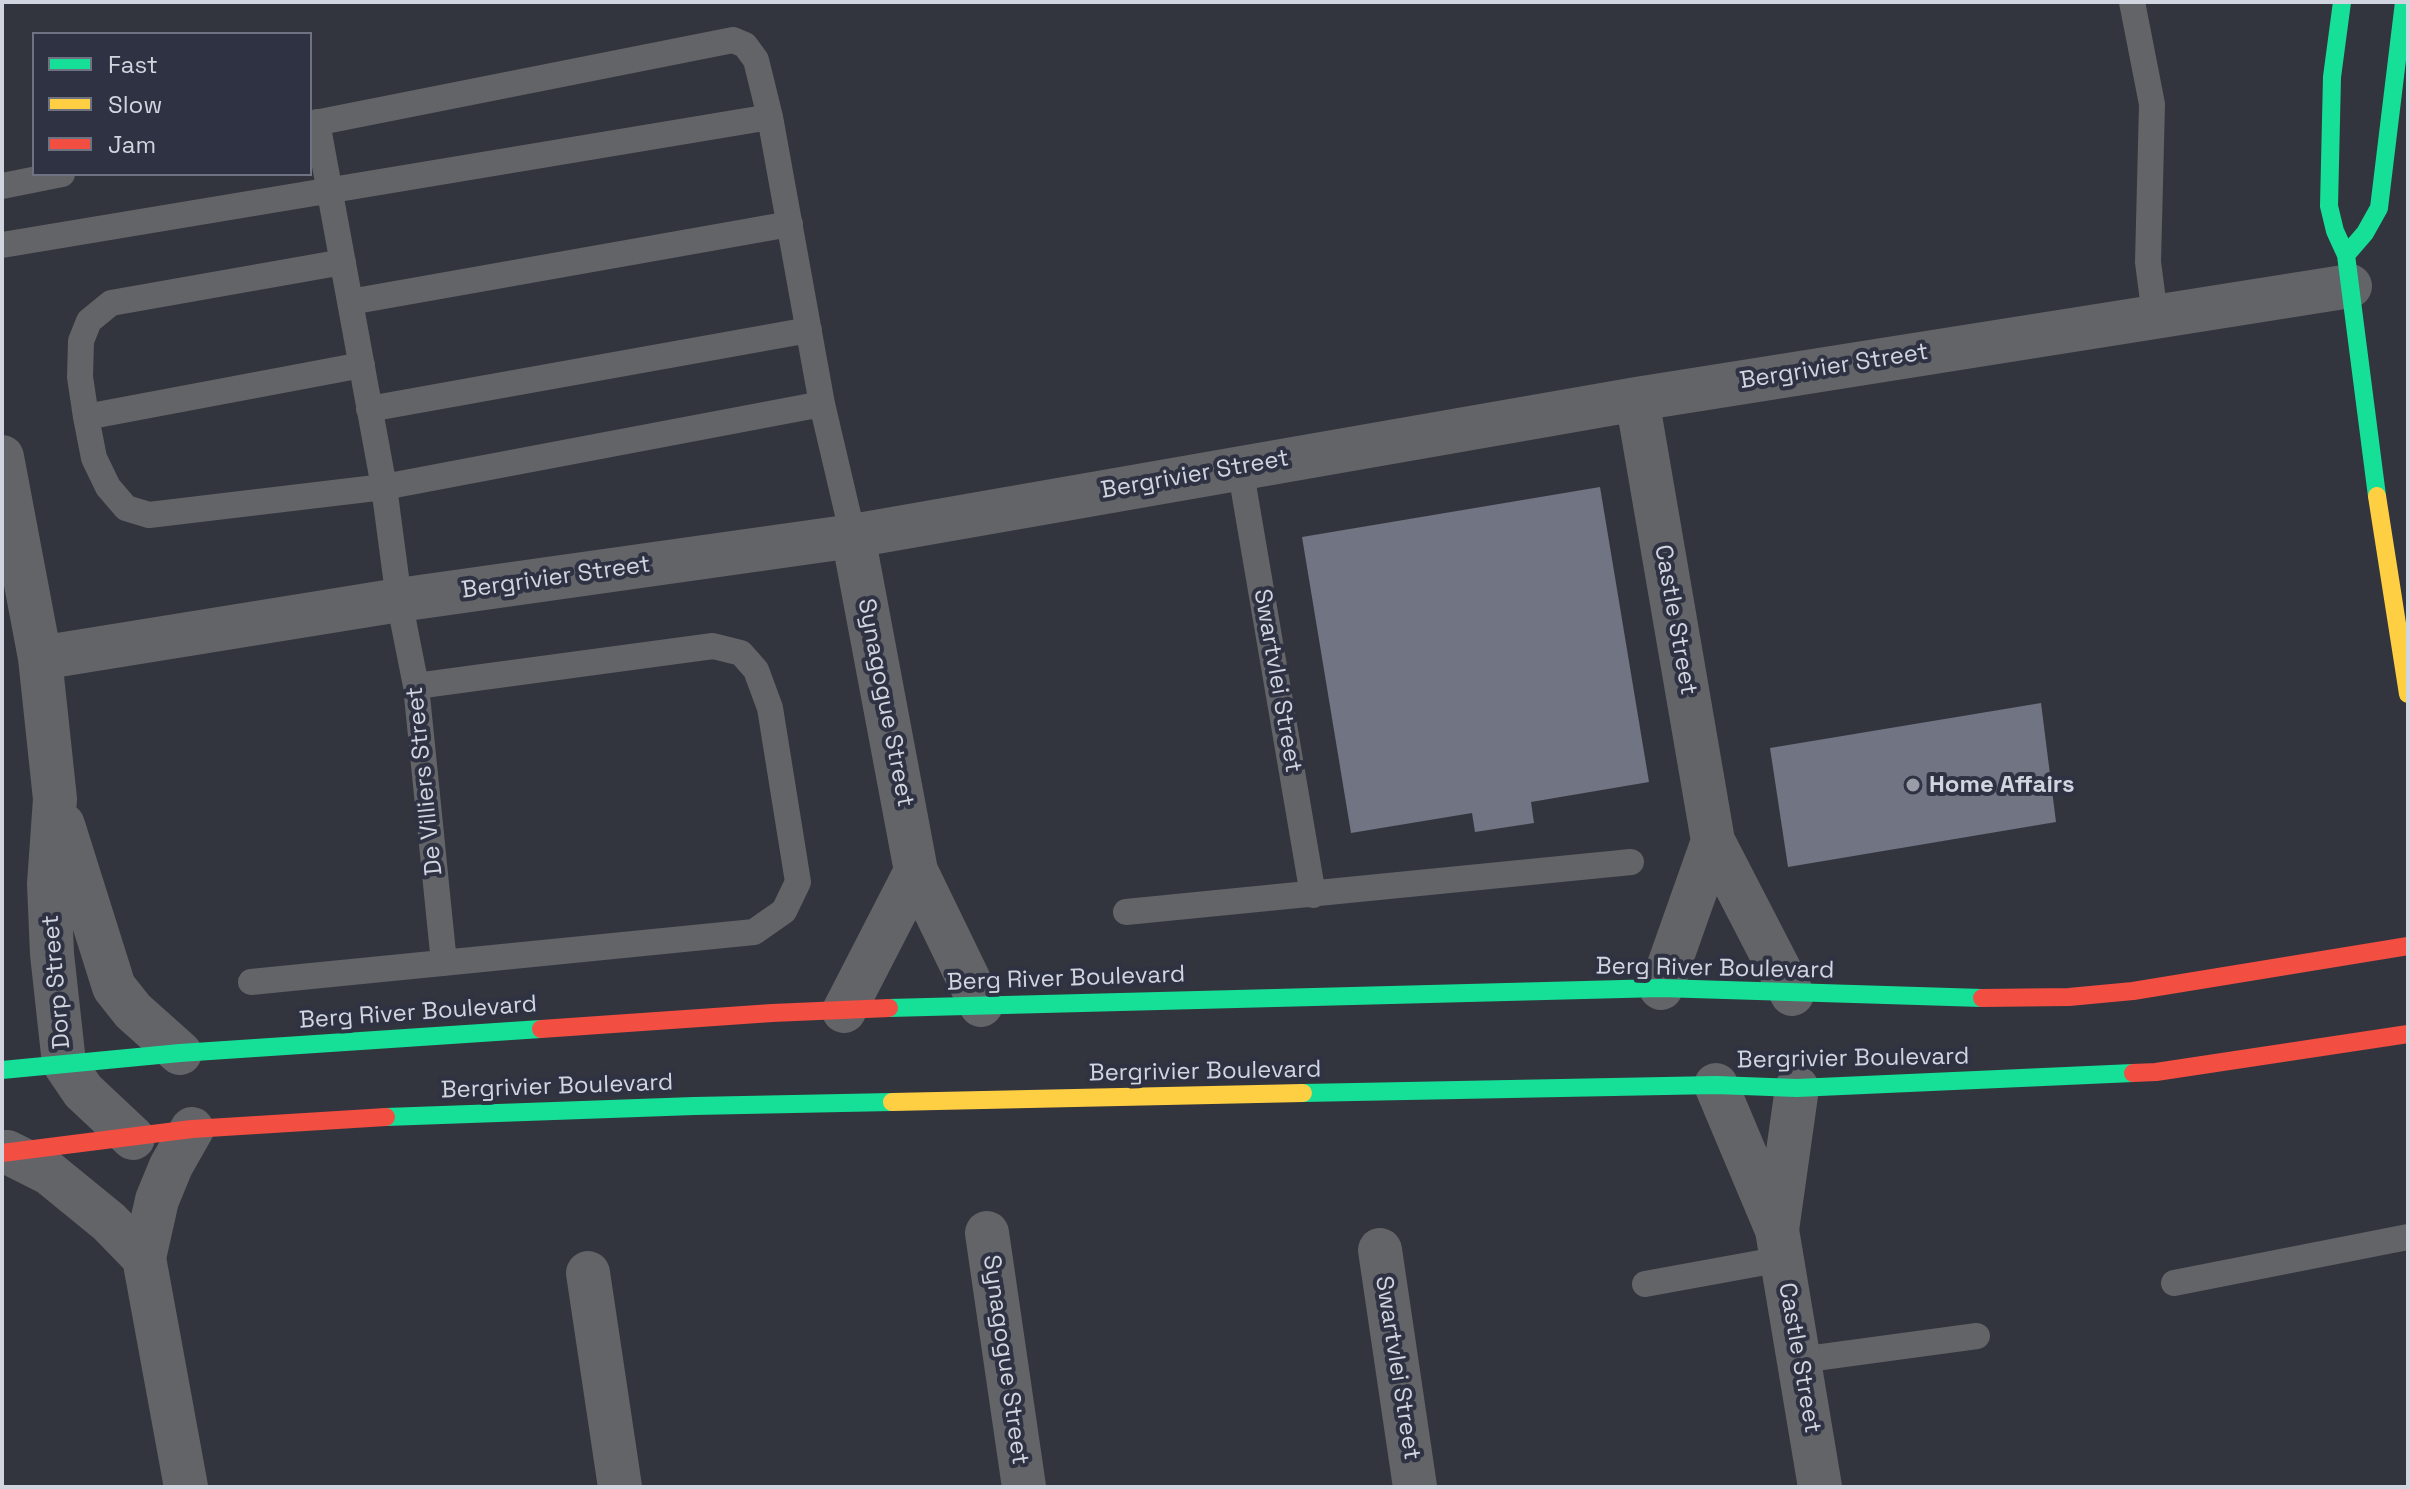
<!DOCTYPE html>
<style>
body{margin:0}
#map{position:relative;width:2410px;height:1489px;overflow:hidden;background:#33353e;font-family:"Space Grotesk",sans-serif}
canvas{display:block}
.frame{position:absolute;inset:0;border:4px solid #d1d5df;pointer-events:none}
.legend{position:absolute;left:32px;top:32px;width:280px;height:144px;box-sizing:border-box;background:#2e3243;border:2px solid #6f7381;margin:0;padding:10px 14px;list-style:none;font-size:24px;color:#d1d5df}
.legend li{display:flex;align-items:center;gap:16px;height:40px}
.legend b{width:40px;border:2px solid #6f7381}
</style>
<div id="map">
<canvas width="2410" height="1489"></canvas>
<div class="frame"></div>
<ul class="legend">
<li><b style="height:10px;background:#16e098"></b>Fast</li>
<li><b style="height:10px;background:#ffcf43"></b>Slow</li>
<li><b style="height:10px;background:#f24e42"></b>Jam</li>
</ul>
</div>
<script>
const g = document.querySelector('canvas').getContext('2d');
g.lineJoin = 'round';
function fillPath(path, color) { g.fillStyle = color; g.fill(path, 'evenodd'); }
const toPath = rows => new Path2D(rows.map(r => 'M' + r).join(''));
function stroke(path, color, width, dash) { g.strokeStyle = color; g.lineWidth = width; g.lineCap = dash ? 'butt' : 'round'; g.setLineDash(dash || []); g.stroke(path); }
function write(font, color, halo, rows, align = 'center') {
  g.font = font + ' "Space Grotesk",sans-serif'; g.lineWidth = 8; g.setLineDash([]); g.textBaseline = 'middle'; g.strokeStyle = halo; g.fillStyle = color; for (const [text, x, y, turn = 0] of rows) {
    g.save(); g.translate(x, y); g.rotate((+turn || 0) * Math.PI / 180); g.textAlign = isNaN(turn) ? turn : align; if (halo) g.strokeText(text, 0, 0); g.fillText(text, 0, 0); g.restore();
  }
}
const building = toPath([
 [1600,487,1649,782,1531,802,1534,823,1475,832,1472,813,1351,833,1302,537],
 [2041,703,2056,822,1788,867,1770,748]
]);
const lane = toPath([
 [2132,2,2152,104,2148,262,2155,316],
 [317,122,384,487,399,600,416,686,444,963],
 [310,124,733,40,745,45,756,60,770,117,822,404,853,536],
 [2,186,62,174],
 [2,245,770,117],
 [343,262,111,303,89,321,81,341,80,377,86,417,94,458,108,487,126,508,149,515,384,487,822,404],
 [350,302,790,224],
 [369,409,809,330],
 [86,417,362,365],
 [1240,467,1313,895],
 [1126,912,1631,862],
 [251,982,754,932,784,911,798,882,770,708,756,670,741,653,713,646,416,686],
 [2174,1283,2408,1237],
 [1645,1284,1782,1259],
 [1800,1360,1977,1336]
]);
const street = toPath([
 [1637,399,1713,841,1792,994],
 [2,457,40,658,55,799,49,884,52,954,64,1063,83,1091,133,1138],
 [853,536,916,871,981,1005],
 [40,658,399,600,853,536,1637,399,2350,286],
 [63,825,114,987,133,1011,180,1053],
 [1661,988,1713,841],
 [844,1011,916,871],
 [1716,1085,1777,1230,1820,1487],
 [7,1152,49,1173,109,1222,144,1258],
 [1777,1230,1797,1088],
 [987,1233,1024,1487],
 [1380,1250,1415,1487],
 [588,1273,620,1487],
 [186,1487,144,1258,157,1200,171,1166,192,1129]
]);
const fast = toPath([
 [2342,2,2332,77,2329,206,2335,231,2346,255,2377,496],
 [2346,255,2365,233,2379,208,2404,2],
 [889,1008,1661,988,1982,998],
 [2,1070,180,1053,541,1029],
 [1303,1093,1716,1085,1797,1088,2133,1073],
 [386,1117,694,1106,892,1102]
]);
const slow = toPath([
 [2377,496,2408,694],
 [892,1102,1303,1093]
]);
const jam = toPath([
 [1982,998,2069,997,2133,991,2408,946],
 [541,1029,772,1013,889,1008],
 [2133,1073,2156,1072,2408,1034],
 [2,1153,192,1129,386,1117]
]);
const markers = [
 [1913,785,8,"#9a9da7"]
];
const streetNames = [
 ["Bergrivier Street",1834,367,-9],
 ["Bergrivier Street",1195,475,-10],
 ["Bergrivier Street",556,578,-8],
 ["Castle Street",1675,620,80],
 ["Swartvlei Street",1277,681,80],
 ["Synagogue Street",885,703,79],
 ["De Villiers Street",425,781,-96],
 ["Berg River Boulevard",1715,969,1],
 ["Berg River Boulevard",1066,979,-2],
 ["Dorp Street",57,982,-95],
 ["Berg River Boulevard",418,1013,-4],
 ["Bergrivier Boulevard",1853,1059,-1],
 ["Bergrivier Boulevard",1205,1072,-1],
 ["Bergrivier Boulevard",557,1087,-2],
 ["Castle Street",1799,1358,80],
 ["Synagogue Street",1005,1360,82],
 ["Swartvlei Street",1397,1368,81]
];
const poiNames = [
 ["Home Affairs",1929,785]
];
fillPath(building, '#717482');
stroke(lane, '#636468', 26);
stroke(street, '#636468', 44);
stroke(fast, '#16e098', 18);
stroke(slow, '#ffcf43', 18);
stroke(jam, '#f24e42', 18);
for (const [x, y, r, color] of markers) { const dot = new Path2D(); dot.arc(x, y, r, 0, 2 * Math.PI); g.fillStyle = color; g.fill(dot); stroke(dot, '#2e3243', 3); }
write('24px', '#d1d5df', '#2e3243', streetNames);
write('bold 24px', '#d1d5df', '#2e3243', poiNames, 'left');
</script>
